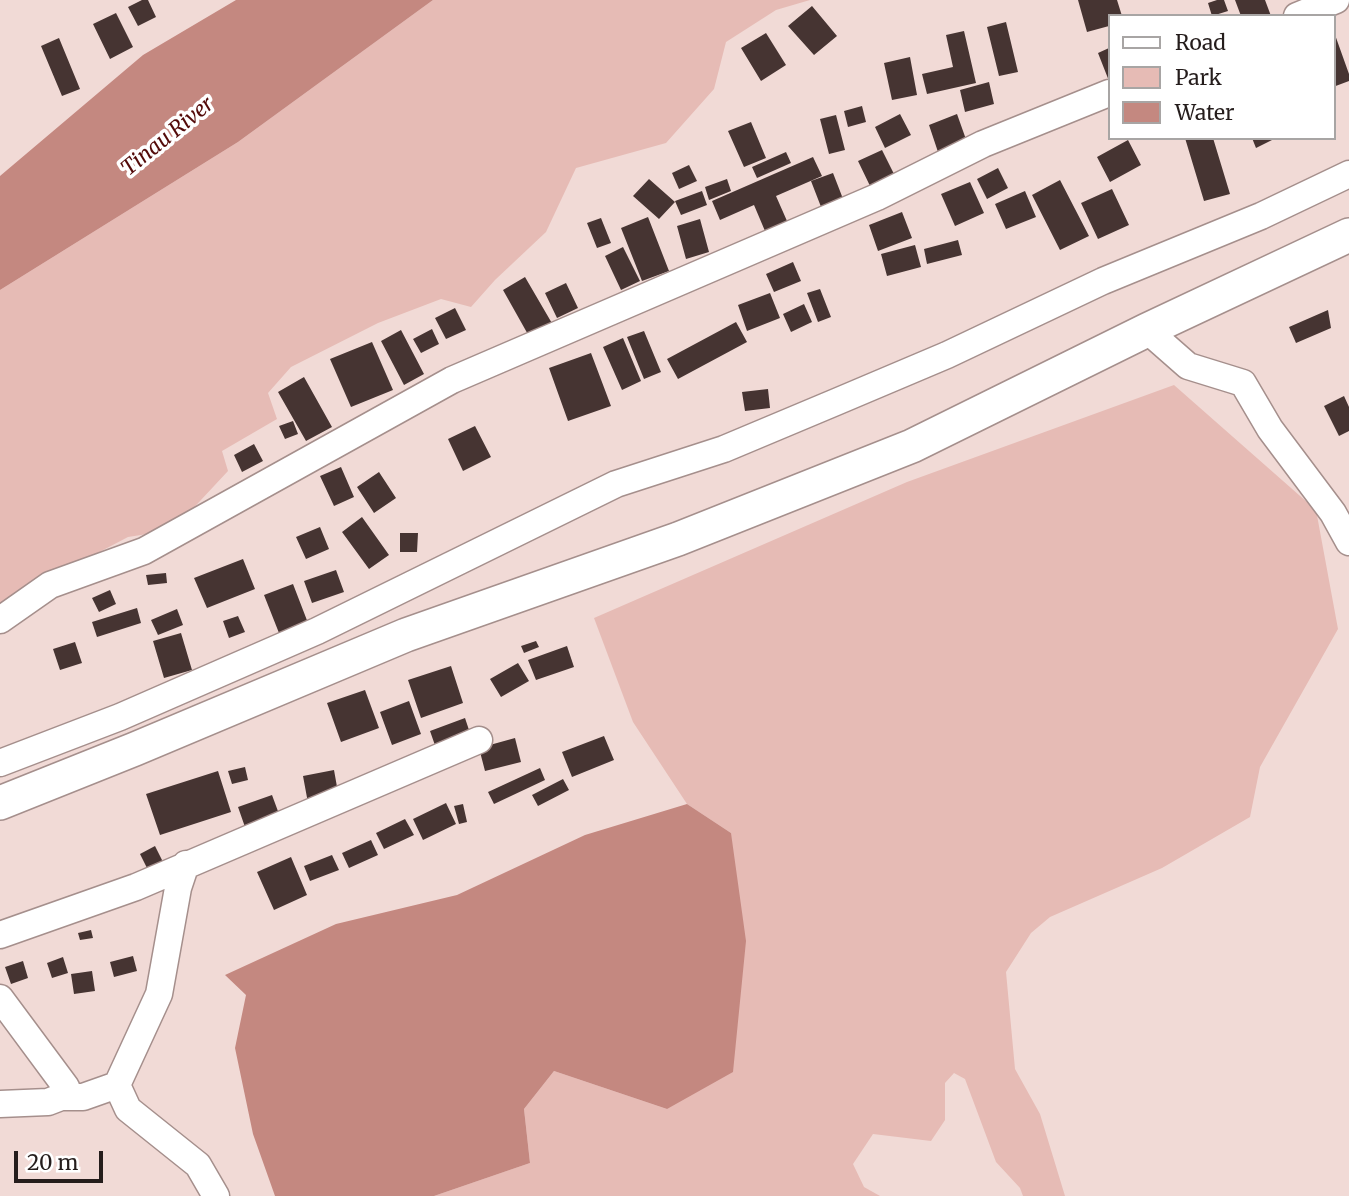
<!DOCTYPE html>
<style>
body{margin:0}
#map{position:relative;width:1349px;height:1196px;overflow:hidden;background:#f1dad6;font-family:Merriweather,serif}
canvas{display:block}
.legend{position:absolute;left:1108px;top:14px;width:228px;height:126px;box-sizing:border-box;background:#fff;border:2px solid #a8a5a4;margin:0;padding:9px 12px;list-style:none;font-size:21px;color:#251d1c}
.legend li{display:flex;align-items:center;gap:14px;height:35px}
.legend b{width:35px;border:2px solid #a8a5a4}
.scale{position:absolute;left:14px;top:1151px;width:89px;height:32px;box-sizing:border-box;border:4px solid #251d1c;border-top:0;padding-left:9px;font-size:21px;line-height:24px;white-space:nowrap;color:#251d1c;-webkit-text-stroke:5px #fff;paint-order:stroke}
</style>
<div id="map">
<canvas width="1349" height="1196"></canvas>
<ul class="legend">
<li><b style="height:9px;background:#fff"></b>Road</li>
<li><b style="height:19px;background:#e6bbb5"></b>Park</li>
<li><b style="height:19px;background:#c48880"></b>Water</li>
</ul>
<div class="scale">20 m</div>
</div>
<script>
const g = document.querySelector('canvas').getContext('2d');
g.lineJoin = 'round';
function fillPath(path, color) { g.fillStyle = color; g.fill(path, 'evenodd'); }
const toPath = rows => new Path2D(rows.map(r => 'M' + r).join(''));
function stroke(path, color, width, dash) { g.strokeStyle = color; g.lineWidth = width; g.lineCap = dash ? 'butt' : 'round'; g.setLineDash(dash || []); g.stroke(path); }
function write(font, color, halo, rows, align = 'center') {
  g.font = font + ' Merriweather,serif'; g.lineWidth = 7; g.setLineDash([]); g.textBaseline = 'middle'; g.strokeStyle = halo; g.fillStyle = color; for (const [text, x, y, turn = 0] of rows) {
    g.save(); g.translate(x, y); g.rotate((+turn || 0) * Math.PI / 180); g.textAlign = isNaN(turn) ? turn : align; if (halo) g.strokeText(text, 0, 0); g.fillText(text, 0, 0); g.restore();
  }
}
const green = toPath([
 [433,0,810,0,776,10,726,42,714,89,666,143,576,168,546,232,495,280,471,307,441,299,378,323,291,367,268,393,277,419,222,451,228,471,173,530,128,537,0,604,0,290,238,142],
 [1174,385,1316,510,1338,629,1260,767,1250,817,1162,868,1050,917,1031,933,1006,972,1015,1069,1040,1114,1065,1196,1023,1196,1020,1188,996,1162,965,1079,954,1073,945,1083,945,1120,931,1141,873,1134,853,1164,864,1187,880,1196,434,1196,530,1163,524,1109,554,1071,667,1109,731,833,687,804,633,722,594,618,907,482]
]);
const water = toPath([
 [236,0,433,0,238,142,0,290,0,176,143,55],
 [687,804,731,833,746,941,733,1072,667,1109,554,1071,524,1109,530,1163,434,1196,275,1196,253,1134,235,1048,246,995,225,975,336,924,457,895,585,835]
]);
const building = toPath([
 [142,0,148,0,156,17,138,26,128,7],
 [1078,0,1117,0,1122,16,1109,16,1109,26,1087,32],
 [1217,0,1224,0,1228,11,1212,16,1208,3],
 [1235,0,1265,0,1271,16,1241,16],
 [812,6,837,36,814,55,788,26],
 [116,13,133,47,110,59,93,24],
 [1006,22,1018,72,999,76,987,27],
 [964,31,976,83,927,94,922,74,953,67,946,35],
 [1334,32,1349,74,1349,81,1333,87],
 [766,33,786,65,761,81,741,48],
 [59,38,80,89,62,96,41,46],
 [1109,48,1109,81,1098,53],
 [910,57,917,95,892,100,884,63],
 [989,82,994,104,965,112,960,90],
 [862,106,866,122,848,127,844,111],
 [900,114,911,135,885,148,875,127],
 [957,114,968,145,939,155,929,125],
 [836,115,845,150,829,154,820,119],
 [751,122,766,158,744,167,728,131],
 [1185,138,1213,138,1230,194,1204,201],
 [1252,138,1276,138,1256,148],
 [1128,140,1141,165,1110,182,1097,157],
 [882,150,895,176,871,188,858,161],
 [786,152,791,163,757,178,752,167],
 [813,157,822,176,776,196,787,221,765,231,754,205,720,220,712,201],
 [689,165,697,181,679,189,672,173],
 [998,168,1008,188,987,199,977,179],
 [833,173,845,204,823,212,811,181],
 [649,179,675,202,659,219,633,196],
 [727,179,731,191,709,200,705,187],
 [1060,180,1089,236,1060,250,1032,195],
 [970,182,984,213,955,226,941,194],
 [1112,189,1129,225,1098,239,1081,203],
 [702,191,707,205,681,215,675,201],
 [1025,191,1036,217,1006,229,995,204],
 [902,212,912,238,878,251,869,225],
 [648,217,669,271,642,281,621,228],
 [601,218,611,243,597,248,587,223],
 [700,219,709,252,686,259,677,226],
 [958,240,962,255,927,264,924,249],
 [915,245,921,267,887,276,881,254],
 [623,247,640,281,621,290,605,256],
 [793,262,801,281,774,292,766,274],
 [525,277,553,325,530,338,503,290],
 [566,283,578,308,557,318,545,293],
 [820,289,831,317,818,322,807,293],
 [770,293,780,318,747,331,738,305],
 [804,304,812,322,791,332,783,314],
 [455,308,466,330,446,339,435,318],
 [1328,310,1331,328,1296,343,1289,327],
 [736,322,747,342,678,379,667,359],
 [432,329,439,344,421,353,413,339],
 [401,330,424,374,404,385,381,341],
 [644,331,661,372,644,379,627,337],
 [623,338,641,381,622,390,603,347],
 [372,342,393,390,351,407,330,359],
 [591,353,611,406,568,421,549,368],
 [304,377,332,427,306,441,278,392],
 [768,389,770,408,745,411,742,392],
 [1344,396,1349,407,1349,431,1339,436,1324,406],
 [293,421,298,434,285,439,279,426],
 [475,426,491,457,463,471,448,439],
 [254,444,263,461,242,472,234,455],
 [341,467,354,497,334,506,320,476],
 [379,472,396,498,374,513,357,487],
 [362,517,389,555,369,569,342,532],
 [320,527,329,549,306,559,296,537],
 [400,533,418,533,417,552,400,552],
 [243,559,255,589,207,608,194,578],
 [336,570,344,592,312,603,304,581],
 [166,573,167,583,148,585,146,575],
 [293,584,308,623,279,633,264,595],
 [110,590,116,604,99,612,92,598],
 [137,608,141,623,97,637,92,622],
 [177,609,183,625,158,635,151,620],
 [238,616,245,632,229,638,223,621],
 [181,633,192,670,164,678,153,641],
 [536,641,539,647,524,653,521,646],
 [75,642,82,663,60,670,53,649],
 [567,646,574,667,536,680,528,660],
 [518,663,529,681,501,697,490,679],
 [451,666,463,703,421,718,408,680],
 [365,690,379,728,341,742,327,703],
 [409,701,421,734,392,745,380,712],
 [465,718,472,739,437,751,430,731],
 [604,736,614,760,572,777,562,752],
 [515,738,521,762,485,771,479,748],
 [245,767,248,780,232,784,228,771],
 [540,768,545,780,494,804,488,792],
 [334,770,339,798,308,803,303,776],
 [218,771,231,812,160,835,146,794],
 [563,779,569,790,538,806,532,795],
 [272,795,279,814,245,827,238,807],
 [446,803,456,824,423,840,413,819],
 [463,804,467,822,459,824,454,806],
 [405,819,414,835,384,849,376,833],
 [371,840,378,855,349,868,342,853],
 [155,846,164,864,149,872,140,854],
 [332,855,339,870,310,881,304,866],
 [291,857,307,895,274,910,257,872],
 [91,930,93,938,80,940,78,933],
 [133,956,137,971,114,977,110,962],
 [63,957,68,973,52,978,47,963],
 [23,961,28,978,11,984,5,967],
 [92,971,95,991,74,994,71,974]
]);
const minor = toPath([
 [1297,16,1336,0],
 [1147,330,1188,366,1243,383,1270,429,1333,513,1349,542],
 [0,620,50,585,144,551,452,380,877,197,983,144,1109,93],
 [0,763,120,717,317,631,616,484,724,449,836,402,947,355,1103,281,1261,216,1349,174],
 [0,935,136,887,479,740],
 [0,998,66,1087,61,1097,48,1102,0,1104],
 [117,1085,128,1109,198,1165,216,1196],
 [61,1097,83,1097,117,1085,159,994,178,888,186,864]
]);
const tertiary = toPath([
 [0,803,135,749,406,635,678,539,912,446,1147,330,1349,235]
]);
const waterNames = [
 ["Tinau River",168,137,-39]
];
fillPath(green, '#e6bbb5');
fillPath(water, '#c48880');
fillPath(building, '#463432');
stroke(minor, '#a58f8c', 29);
stroke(tertiary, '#a58f8c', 36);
stroke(minor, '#fff', 26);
stroke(tertiary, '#fff', 33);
write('italic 21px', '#530a09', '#fff', waterNames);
</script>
